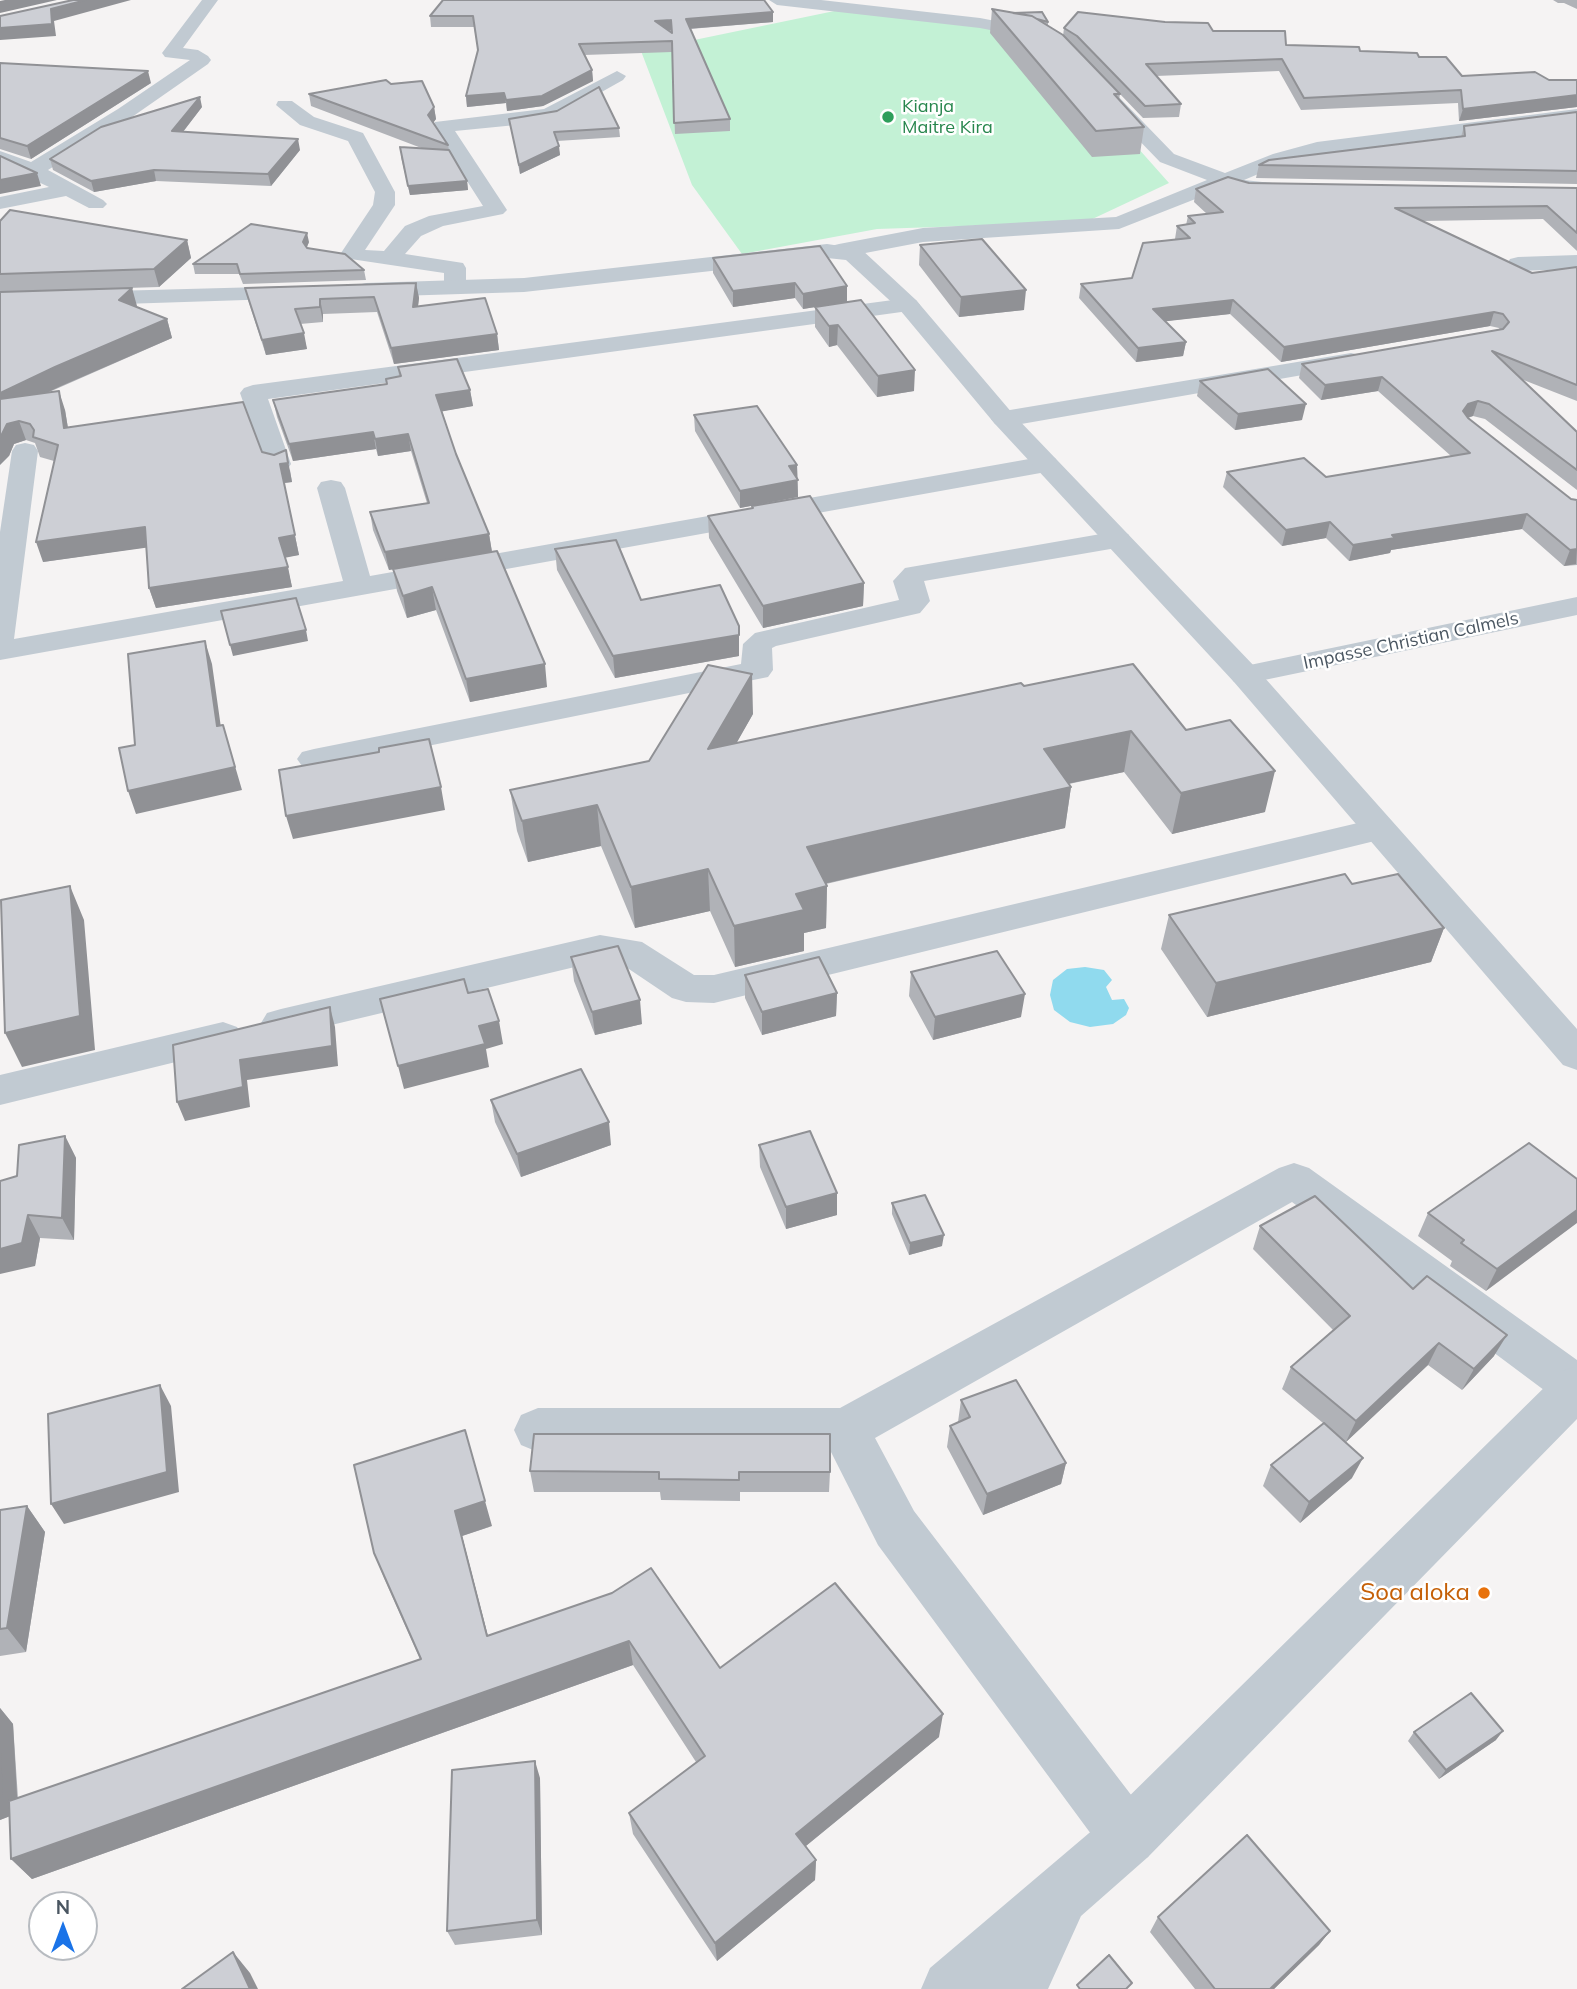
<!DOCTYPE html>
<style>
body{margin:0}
#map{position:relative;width:1577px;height:1989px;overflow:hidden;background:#f5f3f3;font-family:Mulish,sans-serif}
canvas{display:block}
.north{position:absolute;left:28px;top:1891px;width:70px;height:70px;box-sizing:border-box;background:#fff;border:2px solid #b7bbc0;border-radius:50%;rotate:0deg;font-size:19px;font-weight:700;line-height:28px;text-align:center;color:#4a5661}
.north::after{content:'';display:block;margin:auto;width:24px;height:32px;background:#1a73e8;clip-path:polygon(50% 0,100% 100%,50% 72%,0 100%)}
</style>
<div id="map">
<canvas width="1577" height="1989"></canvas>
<div class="north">N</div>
</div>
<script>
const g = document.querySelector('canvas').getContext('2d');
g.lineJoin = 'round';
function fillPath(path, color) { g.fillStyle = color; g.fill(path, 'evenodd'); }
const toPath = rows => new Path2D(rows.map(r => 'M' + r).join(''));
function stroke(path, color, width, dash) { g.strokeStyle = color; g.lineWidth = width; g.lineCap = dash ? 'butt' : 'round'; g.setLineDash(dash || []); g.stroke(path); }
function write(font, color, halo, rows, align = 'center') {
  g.font = font + ' Mulish,sans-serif'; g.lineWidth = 5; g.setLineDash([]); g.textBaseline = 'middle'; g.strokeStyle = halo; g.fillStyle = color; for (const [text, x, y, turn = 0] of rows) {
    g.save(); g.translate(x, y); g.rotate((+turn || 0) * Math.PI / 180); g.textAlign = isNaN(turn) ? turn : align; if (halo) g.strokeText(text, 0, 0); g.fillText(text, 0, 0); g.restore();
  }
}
const green = toPath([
 [849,8,1010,29,1042,40,1169,183,1086,222,877,229,742,254,692,185,641,51]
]);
const water = toPath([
 [1085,967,1104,970,1112,980,1106,987,1112,1000,1124,999,1129,1008,1126,1015,1113,1024,1090,1027,1070,1022,1054,1010,1050,995,1053,980,1067,969]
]);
const minor = toPath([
 [202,0,218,0,183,48,198,50,208,56,211,60,208,64,132,117,48,170,103,200,107,204,103,208,89,208,66,196,0,209,0,197,49,187,0,164,0,151,31,162,118,109,190,60,165,57,162,53,202,0],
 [769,0,821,0,980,18,1042,30,1051,38,1042,43,1031,38,980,28,777,5,769,0],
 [617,71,626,76,623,80,557,117,526,124,455,131,507,210,503,214,443,226,421,236,405,254,463,263,466,268,466,287,463,292,455,294,447,292,444,287,444,273,344,258,341,253,373,205,375,192,348,141,300,125,276,105,278,101,292,101,314,117,363,133,395,192,395,205,365,250,384,251,405,226,429,216,483,206,432,126,435,122,544,109,617,71],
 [1107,90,1114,92,1174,154,1225,173,1273,154,1317,142,1577,109,1577,121,1318,154,1287,162,1244,180,1281,184,1284,188,1281,192,1247,194,1226,187,1119,229,923,242,839,258,831,256,828,251,831,246,839,244,923,228,1116,217,1207,180,1160,162,1100,100,1098,96,1100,92,1107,90],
 [1577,255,1577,269,1518,271,1510,269,1507,264,1510,259,1518,257,1577,255],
 [908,298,916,300,920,305,916,310,268,399,291,464,287,470,278,472,269,470,265,464,240,393,244,388,253,385,908,298],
 [1351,353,1360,355,1363,360,1360,365,1004,427,995,424,991,419,995,414,1004,411,1351,353],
 [25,443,34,445,38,451,14,639,343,581,317,488,321,482,331,480,341,482,345,488,370,576,1046,456,1055,458,1059,464,1055,470,1046,472,0,660,0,532,12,451,16,445,25,443],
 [1118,531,1128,534,1132,540,1128,546,924,581,930,601,920,613,776,646,772,648,773,670,768,677,314,769,302,766,297,759,302,752,314,749,741,664,743,644,755,633,899,600,893,581,905,568,1118,531],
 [1577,597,1577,615,1245,684,1234,682,1229,675,1234,668,1245,666,1577,597],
 [1379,818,1391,821,1396,829,1391,837,714,1003,686,1002,672,998,620,963,600,961,281,1037,267,1033,261,1023,267,1013,281,1009,600,935,642,942,694,975,714,975,1379,818],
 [223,1022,237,1027,243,1037,237,1047,0,1105,0,1075,223,1022],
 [1294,1163,1309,1168,1577,1360,1577,1408,1560,1402,1292,1202,875,1438,914,1511,1148,1817,1157,1837,1148,1857,1128,1866,1108,1857,878,1545,831,1452,538,1452,521,1445,514,1430,521,1415,538,1408,840,1408,1279,1168,1294,1163]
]);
const tertiary = toPath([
 [827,244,861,249,916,300,1013,414,1256,668,1577,1029,1577,1070,1563,1065,1234,682,995,424,900,310,846,260,827,258,524,292,366,297,358,295,355,290,358,285,366,283,524,278,827,244],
 [299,286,307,288,310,293,307,298,0,308,0,294,299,286],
 [1577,1366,1577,1419,1148,1857,1081,1916,1048,1989,921,1989,930,1968,1108,1817,1560,1372,1577,1366]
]);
const wall = toPath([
 [1553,0,1577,0,1577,9,1564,3,1558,3],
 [992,9,1048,22,1048,26,1063,36,1064,28,1213,31,1286,45,1419,57,1462,76,1549,80,1577,80,1577,107,1459,121,1458,103,1301,110,1279,71,1156,76,1181,104,1179,117,1143,118,1120,94,1119,100,1144,127,1140,154,1092,157,990,33],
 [773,12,773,22,690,29,730,119,730,131,675,134,672,52,584,55,592,70,593,81,543,106,507,111,506,103,467,107,466,96,478,50,474,27,431,27,430,16],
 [0,40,0,63,151,83,31,159,0,149],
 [391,84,434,107,436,119,433,123,448,145,449,150,467,181,468,190,410,195,401,157,424,149,311,106,309,94],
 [202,107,183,132,300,150,271,186,156,181,94,192,53,170,50,159],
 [1577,112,1577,184,1256,178,1259,165,1461,137,1464,126],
 [509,119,619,128,620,137,557,141,560,155,520,174],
 [1249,183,1577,188,1577,251,1543,219,1423,221,1532,273,1577,267,1577,401,1521,379,1577,432,1577,490,1485,419,1473,416,1468,418,1571,499,1577,500,1577,565,1564,566,1522,529,1391,550,1390,553,1349,561,1326,538,1282,546,1223,487,1227,472,1326,477,1451,456,1378,391,1321,400,1299,378,1302,364,1500,330,1499,328,1490,326,1281,362,1230,314,1165,321,1186,342,1183,356,1136,362,1079,298,1081,284,1132,278,1175,239,1177,226,1186,225,1188,216,1207,214,1194,202,1196,189],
 [0,221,187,240,191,258,159,287,0,292],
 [309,242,307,247,364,270,366,280,243,284,239,274,195,274,193,264],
 [920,245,1024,310,959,317,919,265],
 [713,258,847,286,847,302,914,391,877,397,837,345,829,347,815,327,815,307,803,309,795,298,733,307,713,273],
 [416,283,419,298,418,306,497,334,499,350,394,364,377,312,323,314,323,322,300,324,307,349,266,355,249,303,245,288],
 [132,288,136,307,167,319,172,338,47,393,65,410,68,428,262,452,290,470,292,482,284,483,299,555,285,557,292,587,156,608,149,588,147,547,43,562,54,461,40,457,35,443,26,440,14,444,9,456,0,292],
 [398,367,470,390,473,406,442,411,456,454,489,534,492,552,547,687,470,702,436,610,407,618,397,591,393,569,389,570,373,530,370,512,427,503,411,451,378,456,376,449,293,461,277,417,273,400,387,384,386,379,399,376],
 [1200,381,1302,420,1235,430,1197,396],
 [694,415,797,465,798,497,740,508,695,431],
 [752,506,864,583,863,606,763,628,709,538,708,516,752,508],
 [555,549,641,600,739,626,739,656,615,678,557,570],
 [1024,686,1186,730,1265,812,1172,834,1124,772,1069,784,1071,787,1065,828,826,884,827,886,826,928,804,933,804,951,735,967,710,911,635,928,601,846,528,862,517,831,510,790,649,761,753,714,736,743],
 [1352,884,1444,928,1431,962,1207,1017,1161,949,1169,915],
 [571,957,642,1024,595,1035,574,981],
 [911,972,1021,1017,933,1040,909,996],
 [745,975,837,993,836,1016,762,1035,745,998],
 [491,1100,611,1145,521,1177,495,1122],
 [65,1136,76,1158,74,1240,40,1238,35,1266,17,1176],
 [759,1145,837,1215,786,1229,760,1167],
 [1577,1179,1486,1291,1450,1266,1452,1261,1418,1236,1428,1213],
 [892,1203,942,1246,909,1255,892,1214],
 [1260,1226,1413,1289,1494,1356,1462,1390,1428,1365,1346,1442,1352,1478,1300,1523,1263,1486,1271,1465,1323,1423,1282,1389,1291,1367,1333,1330,1253,1249],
 [961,1400,1066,1463,1061,1484,983,1515,947,1447,950,1426,958,1422],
 [530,1471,830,1472,829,1492,740,1492,740,1501,661,1500,660,1492,534,1492],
 [27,1506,45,1532,26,1652,0,1656,0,1510],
 [492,1526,462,1536,488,1636,612,1593,720,1668,939,1737,806,1846,816,1860,815,1880,717,1961,633,1834,629,1813,696,1762,633,1665,32,1879,11,1859,10,1816,0,1820,0,1708,13,1724,18,1798,420,1659,384,1578,374,1553],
 [1414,1732,1496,1740,1439,1779,1408,1741],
 [540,1778,542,1935,455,1945,447,1931],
 [1158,1917,1330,1931,1319,1945,1274,1989,1195,1989,1150,1932]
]);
const shadedWall = toPath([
 [5,0,57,0,0,13,0,1],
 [86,0,131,0,54,21,56,36,0,40,0,28,51,9],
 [773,12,773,22,686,29,686,19],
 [671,20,672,30,655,31,655,21],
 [592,70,593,81,543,106,507,111,506,100],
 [148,71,151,83,31,159,27,146],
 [504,93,506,103,467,107,466,96],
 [1577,95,1577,107,1459,121,1463,109],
 [200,97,202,107,175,142,172,131],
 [434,107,436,119,430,127,428,115],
 [298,139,300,150,271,186,268,174],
 [559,146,560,155,520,174,519,165],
 [154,170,156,181,94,192,91,181],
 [37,173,41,186,0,194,0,180],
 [467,181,468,190,410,195,408,186],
 [307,233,309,242,305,251,303,242],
 [187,240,191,258,159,287,154,269],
 [416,283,419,298,416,322,413,307],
 [795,283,795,298,733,307,733,291],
 [847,286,847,302,803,309,803,294],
 [132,288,137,306,124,318,119,300],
 [1026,290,1024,310,959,317,961,297],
 [320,299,323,314,323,322,320,307],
 [1233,300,1230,314,1151,323,1153,309],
 [1494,312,1490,326,1281,362,1284,347],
 [167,319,172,338,61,386,0,415,0,393,55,367],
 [838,325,837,345,829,347,829,326],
 [304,333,307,349,266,355,262,340],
 [497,334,499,350,394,364,391,348],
 [1186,342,1183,356,1136,362,1138,348],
 [915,370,914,391,877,397,878,376],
 [1382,377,1378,391,1321,400,1325,385],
 [470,390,473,406,439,412,436,395],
 [59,391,65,410,71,447,64,428],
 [1478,401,1473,416,1463,419,1463,411,1468,404],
 [1306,404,1302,420,1235,430,1238,414],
 [19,421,26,440,14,444,9,456,0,465,0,438,7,424],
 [373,432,376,449,293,461,289,444],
 [408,434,411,451,378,456,375,439],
 [286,450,292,482,284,483,299,555,284,558,279,538,280,464],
 [797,465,798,497,740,508,740,491,789,466],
 [1527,514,1522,529,1391,550,1390,553,1349,561,1353,545,1392,535],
 [1330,522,1326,538,1282,546,1286,530],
 [145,527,151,547,43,562,36,542],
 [489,534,492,552,389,570,385,552],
 [1577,549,1576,564,1564,566,1570,550],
 [288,567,292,587,156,608,149,588],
 [864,583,863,606,763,628,763,606],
 [432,587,436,610,407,618,403,596],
 [739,626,739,656,615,678,613,656],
 [306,630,308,641,233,656,230,645],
 [205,641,212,664,224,749,217,726],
 [545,664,547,687,470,702,466,679],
 [752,674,753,714,710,790,708,749],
 [223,725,242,790,136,814,128,791],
 [1131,731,1124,772,1038,790,1044,749],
 [1275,771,1265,812,1172,834,1181,793],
 [441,787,445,810,293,839,286,816],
 [1071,787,1065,828,806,888,807,847],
 [597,805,601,846,528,862,522,821],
 [708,869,710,911,635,928,631,887],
 [70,886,84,920,95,1050,22,1067,5,1033],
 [827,886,826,928,804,933,804,951,735,967,734,926,796,894],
 [1444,928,1431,962,1207,1017,1216,983],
 [837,993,836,1016,762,1035,762,1012],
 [1025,994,1021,1017,933,1040,935,1017],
 [640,1000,642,1024,595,1035,592,1012],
 [330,1007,335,1027,338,1066,247,1080,250,1107,185,1121,177,1102,240,1060],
 [499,1021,503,1044,486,1049,489,1067,404,1089,398,1066,479,1026],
 [609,1122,611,1145,521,1177,517,1154],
 [65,1136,76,1158,74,1240,62,1218],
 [837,1193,837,1215,786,1229,786,1207],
 [1577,1210,1577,1223,1486,1291,1497,1269],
 [28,1215,40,1238,35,1266,0,1274,0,1249],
 [944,1235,942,1246,909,1255,910,1243],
 [1507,1335,1494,1356,1462,1390,1474,1369],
 [1439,1343,1428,1365,1346,1442,1356,1421],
 [160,1385,171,1406,179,1492,64,1524,51,1504],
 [1363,1458,1352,1478,1300,1523,1309,1502],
 [1066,1463,1061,1484,983,1515,987,1494],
 [485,1501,492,1526,462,1536,494,1660,487,1636,455,1511],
 [27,1506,45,1532,26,1652,7,1628],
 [629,1641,633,1665,32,1879,11,1859],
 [0,1708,13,1724,18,1813,0,1820],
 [943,1714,939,1737,796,1854,796,1834],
 [1503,1731,1496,1740,1439,1779,1446,1770],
 [535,1761,540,1778,542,1935,537,1920],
 [816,1860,815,1880,717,1961,715,1943],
 [1330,1931,1319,1945,1274,1989,1270,1989],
 [233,1952,250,1973,258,1989,250,1989]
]);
const building = toPath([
 [73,0,86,0,51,9,52,24,0,28,0,16,73,0],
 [443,0,764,0,773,12,686,19,730,119,674,123,672,41,579,44,592,70,542,96,506,100,504,93,466,96,478,50,473,16,430,16,443,0],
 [671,20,672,33,655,21,671,20],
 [992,9,1032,16,1063,35,1120,94,1114,94,1144,127,1096,131,992,9],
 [1042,12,1048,22,1037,19,1032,16,1013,13,1042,12],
 [1078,12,1165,22,1208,23,1213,31,1285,31,1286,45,1359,47,1360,51,1417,53,1419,57,1446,57,1462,76,1535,72,1549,80,1577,80,1577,95,1463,109,1461,90,1304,98,1282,59,1146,64,1181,104,1145,106,1077,36,1064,28,1078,12],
 [0,63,148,71,27,146,0,138,0,63],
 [386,80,391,84,422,81,434,107,428,115,448,145,309,94,386,80],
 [599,87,619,128,554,132,559,146,519,165,509,119,557,111,599,87],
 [200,97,172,131,298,139,268,174,154,170,91,181,50,159,101,127,200,97],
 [1577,112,1577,171,1259,165,1269,160,1465,136,1464,126,1577,112],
 [400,147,449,150,467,181,408,186,400,147],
 [0,156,37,173,0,180,0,156],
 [1228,177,1249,183,1577,188,1577,233,1547,206,1395,208,1532,273,1577,267,1577,385,1492,351,1577,432,1577,470,1489,404,1478,401,1468,404,1463,411,1468,418,1571,499,1577,500,1577,549,1570,550,1527,514,1392,535,1395,538,1353,545,1330,522,1286,530,1227,472,1304,458,1326,477,1470,453,1382,377,1325,385,1302,364,1503,329,1509,322,1503,314,1494,312,1284,347,1233,300,1153,309,1186,342,1138,348,1081,284,1132,278,1143,243,1190,238,1177,226,1195,223,1188,216,1223,212,1196,189,1228,177],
 [10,210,187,240,154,269,0,274,0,221,10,210],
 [251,224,307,233,303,242,307,248,345,254,364,270,240,274,237,264,193,264,251,224],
 [982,239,1026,290,961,297,920,245,982,239],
 [820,246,847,286,803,294,795,283,733,291,713,258,820,246],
 [416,283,413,307,485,298,497,334,391,348,374,297,320,299,320,307,295,309,304,333,262,340,245,288,416,283],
 [132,288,119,300,167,319,55,367,0,393,0,292,132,288],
 [861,300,915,370,878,376,838,325,829,326,815,307,861,300],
 [457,359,470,390,436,395,456,454,489,534,385,552,370,512,429,503,408,434,375,439,373,432,289,444,273,400,387,384,386,379,401,376,398,367,457,359],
 [1268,369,1306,404,1238,414,1200,381,1268,369],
 [59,391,64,428,243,402,262,452,274,455,286,450,288,463,280,464,295,535,279,538,288,567,149,588,145,527,36,542,58,445,33,437,34,430,30,424,19,421,7,424,0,438,0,399,59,391],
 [757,406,797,465,789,466,798,480,740,491,694,415,757,406],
 [810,496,864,583,763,606,708,516,753,508,752,506,810,496],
 [616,540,641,600,720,585,739,626,739,635,613,656,555,549,616,540],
 [497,551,545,664,466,679,432,587,403,596,393,569,497,551],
 [296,598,306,630,230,645,221,611,296,598],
 [205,641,217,726,223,725,235,767,128,791,119,748,135,745,128,654,205,641],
 [1133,664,1186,730,1230,720,1275,771,1181,793,1131,731,1044,749,1071,787,807,847,827,886,796,894,804,910,734,926,708,869,631,887,597,805,522,821,510,790,649,761,708,665,752,674,708,749,1021,683,1024,686,1133,664],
 [429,739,441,787,286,816,279,770,379,752,379,748,429,739],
 [1345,874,1352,884,1398,874,1444,928,1216,983,1169,915,1345,874],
 [70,886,80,1016,5,1033,1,900,70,886],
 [618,946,640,1000,592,1012,571,957,618,946],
 [997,951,1025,994,935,1017,911,972,997,951],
 [819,957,837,993,762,1012,745,975,819,957],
 [464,979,468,993,488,989,499,1021,479,1026,485,1044,398,1066,380,999,464,979],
 [330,1007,332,1046,240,1060,243,1087,177,1102,173,1045,330,1007],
 [581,1069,609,1122,517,1154,491,1100,581,1069],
 [810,1131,837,1193,786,1207,759,1145,810,1131],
 [65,1136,62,1218,28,1215,22,1243,0,1249,0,1181,17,1176,19,1145,65,1136],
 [1529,1143,1577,1179,1577,1210,1497,1269,1461,1243,1464,1240,1428,1213,1529,1143],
 [925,1195,944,1235,910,1243,892,1203,925,1195],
 [1315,1196,1413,1289,1427,1276,1507,1335,1474,1369,1439,1343,1356,1421,1291,1367,1350,1316,1260,1226,1315,1196],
 [1016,1380,1066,1463,987,1494,950,1426,970,1417,961,1400,1016,1380],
 [160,1385,167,1472,51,1504,48,1414,160,1385],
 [1324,1423,1363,1458,1309,1502,1271,1465,1324,1423],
 [465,1430,485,1501,455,1511,487,1636,612,1593,651,1568,720,1668,835,1583,943,1714,796,1834,816,1860,715,1943,629,1813,705,1756,629,1641,11,1859,9,1801,421,1659,374,1553,354,1465,465,1430],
 [534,1434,830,1434,830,1472,739,1472,739,1480,659,1479,659,1472,530,1471,534,1434],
 [27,1506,7,1628,0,1629,0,1510,27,1506],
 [1471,1693,1503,1731,1446,1770,1414,1732,1471,1693],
 [0,1752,2,1796,0,1797,0,1752],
 [535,1761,537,1920,447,1931,452,1770,535,1761],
 [1247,1835,1330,1931,1270,1989,1215,1989,1158,1917,1247,1835],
 [233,1952,250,1989,182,1989,233,1952],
 [1109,1955,1132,1983,1126,1989,1080,1989,1077,1985,1109,1955]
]);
const markers = [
 [888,117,7,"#2e9e5b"],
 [1484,1593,7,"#e8710a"]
];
const farLeisurenames = [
 ["Kianja",902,107],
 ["Maitre Kira",902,128]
];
const farStreetnames = [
 ["Impasse Christian Calmels",1411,641,-12]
];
const nearFoodnames = [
 ["Soa aloka",1470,1593]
];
fillPath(green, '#c3f1d5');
fillPath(water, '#90daee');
fillPath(minor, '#c1cad2');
fillPath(tertiary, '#c1cad2');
fillPath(wall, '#b0b2b7');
fillPath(shadedWall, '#909195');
fillPath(building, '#cdcfd5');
stroke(building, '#909195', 2);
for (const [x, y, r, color] of markers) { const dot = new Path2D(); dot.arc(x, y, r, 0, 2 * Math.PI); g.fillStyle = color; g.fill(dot); stroke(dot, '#fff', 2.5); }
write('18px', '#27864d', '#fff', farLeisurenames, 'left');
write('18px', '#4a5661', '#fff', farStreetnames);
write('24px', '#c56008', '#fff', nearFoodnames, 'right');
</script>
